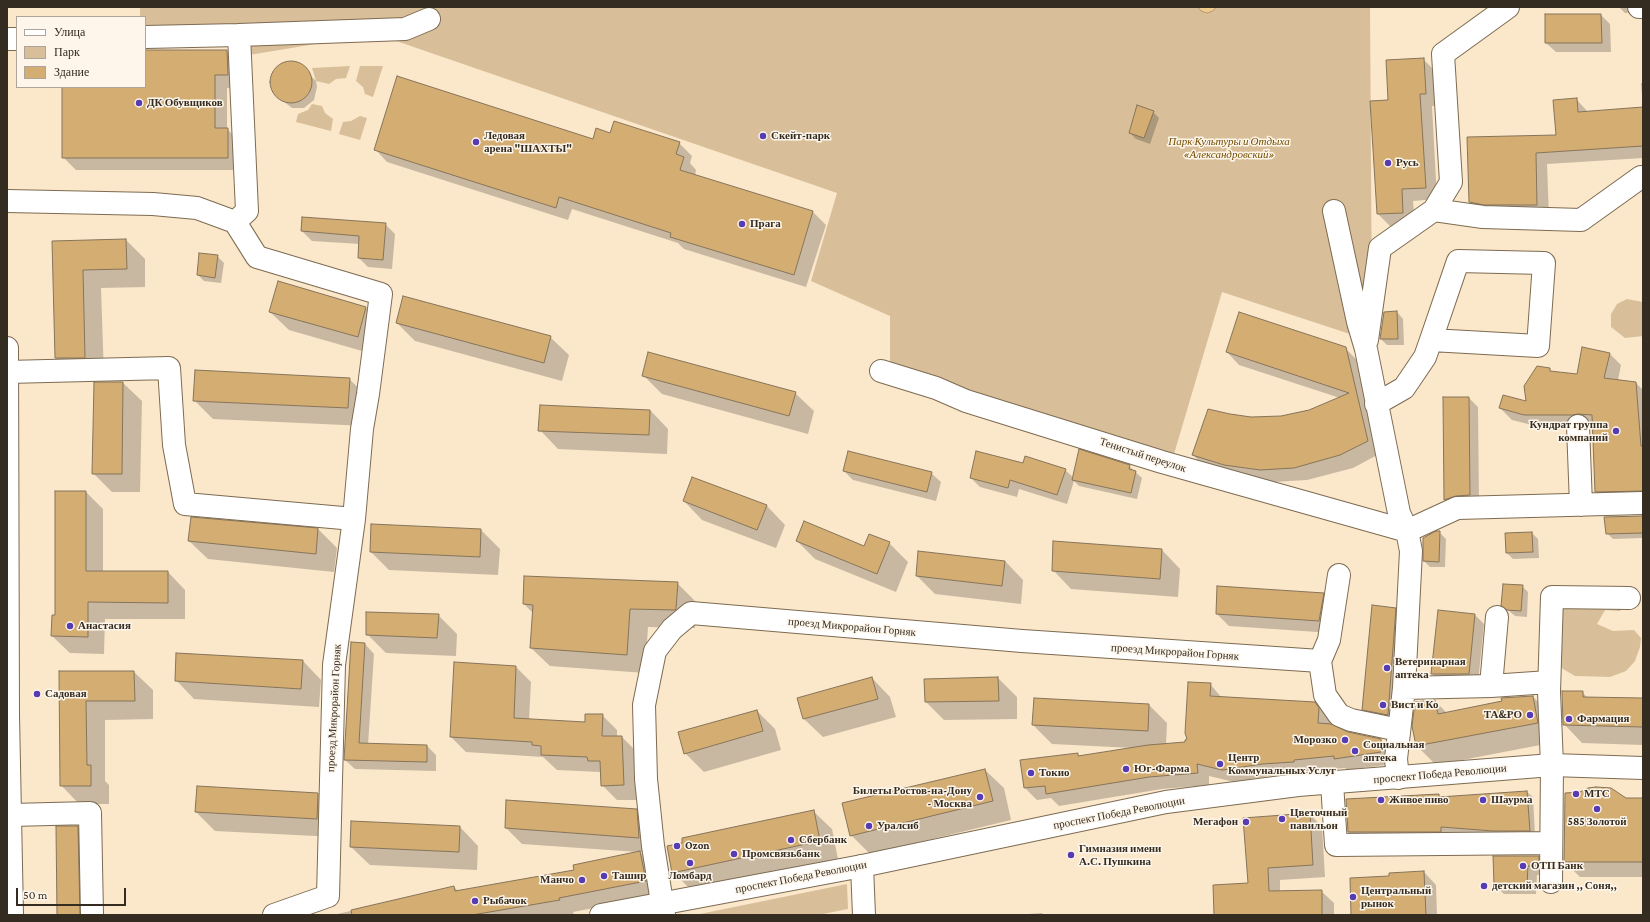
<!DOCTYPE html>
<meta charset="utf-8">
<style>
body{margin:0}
#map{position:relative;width:1650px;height:922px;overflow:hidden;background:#fbe7ca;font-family:"Crimson Pro",serif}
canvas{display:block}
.frame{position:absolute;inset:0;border:8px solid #342c21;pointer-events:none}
.legend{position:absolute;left:16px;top:16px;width:130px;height:72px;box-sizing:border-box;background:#fef6eb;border:1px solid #ada59a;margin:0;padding:5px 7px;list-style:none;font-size:12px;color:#342c21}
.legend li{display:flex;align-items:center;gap:8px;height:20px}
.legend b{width:20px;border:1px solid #ada59a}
.scale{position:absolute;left:16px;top:888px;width:110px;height:18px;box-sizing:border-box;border:2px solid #342c21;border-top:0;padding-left:5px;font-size:12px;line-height:14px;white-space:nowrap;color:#342c21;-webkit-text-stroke:3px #fef6eb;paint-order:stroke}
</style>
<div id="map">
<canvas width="1650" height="922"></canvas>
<div class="frame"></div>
<ul class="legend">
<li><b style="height:5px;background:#fff"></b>Улица</li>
<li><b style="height:11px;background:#d8bf9a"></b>Парк</li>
<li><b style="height:11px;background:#d4ad72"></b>Здание</li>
</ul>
<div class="scale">50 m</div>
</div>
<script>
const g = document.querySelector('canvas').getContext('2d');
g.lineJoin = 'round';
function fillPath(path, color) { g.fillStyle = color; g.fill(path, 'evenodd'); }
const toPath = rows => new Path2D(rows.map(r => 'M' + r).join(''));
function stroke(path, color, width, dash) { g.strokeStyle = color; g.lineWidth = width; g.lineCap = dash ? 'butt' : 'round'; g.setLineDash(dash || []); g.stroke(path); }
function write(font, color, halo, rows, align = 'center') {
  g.font = font + ' "Crimson Pro",serif'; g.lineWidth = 3; g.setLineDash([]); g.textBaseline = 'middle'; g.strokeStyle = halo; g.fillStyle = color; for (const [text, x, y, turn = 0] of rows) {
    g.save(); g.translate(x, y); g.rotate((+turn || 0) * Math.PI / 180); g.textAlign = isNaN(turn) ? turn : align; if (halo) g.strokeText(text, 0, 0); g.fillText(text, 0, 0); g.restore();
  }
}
const green = toPath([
 [140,7,1370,7,1372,318,1353,335,1222,292,1174,454,890,366,890,316,811,281,837,193,376,34,249,55,249,24,145,26,145,17,140,17],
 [350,66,346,78,336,79,329,84,316,81,312,68],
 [360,66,383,66,373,97,365,94,363,87,356,81],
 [312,104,322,106,325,113,333,119,331,131,296,122,298,114,308,110],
 [360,116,367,118,360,140,339,134,343,122,351,121],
 [1627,299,1643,302,1643,336,1625,338,1611,327,1611,314,1617,304],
 [1556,597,1629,598,1620,611,1605,610,1597,624,1613,631,1634,630,1641,638,1640,647,1635,661,1626,671,1610,677,1575,676,1563,669,1549,657],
 [847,884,848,909,818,915,695,915]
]);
const water = toPath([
 [1198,7,1216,7,1213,11,1207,13,1201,11,1198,7]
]);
const shadow = toPath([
 [1619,7,1643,7,1640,12,1625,13],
 [1601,15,1610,24,1611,52,1556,52,1546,43],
 [145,51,227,51,239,64,240,88,227,88,227,129,240,142,240,170,76,170,63,157,63,87,145,87],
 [1423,59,1435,71,1437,106,1432,106,1437,199,1413,201,1415,225,1390,226,1378,214,1371,102,1389,101],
 [287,62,300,65,316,81,317,87,314,100,304,108,292,108,274,94,271,81,276,68],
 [1641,83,1643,83,1643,158,1547,164,1549,217,1482,214,1470,202,1557,136,1576,99,1588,112,1643,108],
 [1153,112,1159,118,1150,144,1136,139,1130,133],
 [611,134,679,143,692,156,690,163,696,170,695,176,813,212,826,225,806,287,684,249,678,243,572,209,568,220,387,162,375,149,594,140],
 [385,224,395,234,392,269,368,267,359,258,360,244,312,241,302,231],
 [126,240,145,259,145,287,101,288,104,376,75,376,56,358,53,242],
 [217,256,224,263,221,283,204,281,198,275],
 [278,282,366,308,384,326,376,355,289,330,270,312],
 [1397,312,1403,319,1404,345,1387,345,1381,339,1384,313],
 [397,323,550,337,569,355,562,381,415,341],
 [1345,348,1358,361,1381,453,1353,468,1307,480,1273,482,1206,468,1193,455,1230,415,1251,418,1281,417,1310,411,1340,398,1239,365,1227,352],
 [1609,353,1621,365,1618,380,1636,383,1643,390,1643,502,1608,503,1596,491,1593,425,1536,426,1512,420,1500,408,1527,403,1549,369,1553,372,1578,375],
 [643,375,795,393,814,411,808,434,662,394],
 [349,379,368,397,366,426,213,419,194,400],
 [123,383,142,401,140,492,112,492,93,473],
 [1444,398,1469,398,1478,407,1479,504,1454,509,1445,500],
 [650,410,668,429,667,454,558,449,540,430],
 [1023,464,1065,470,1074,478,1129,466,1142,478,1137,499,1079,486,1074,481,1067,504,1019,489,1017,497,980,487,971,478],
 [844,471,931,473,941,482,936,501,853,480],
 [693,478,767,506,785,525,776,548,702,520,684,501],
 [86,492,103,509,103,572,168,572,185,590,185,619,105,619,104,654,70,653,52,636],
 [1643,516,1643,538,1613,539,1607,533,1605,517],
 [192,518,318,529,337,548,334,572,208,559,189,541],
 [481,530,500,549,498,575,389,570,371,552],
 [1440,533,1446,539,1445,567,1430,567,1424,561],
 [1532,533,1538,539,1539,558,1513,559,1507,553,1506,534],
 [797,541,865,547,889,543,908,562,896,592,815,559],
 [1162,550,1180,569,1178,597,1071,589,1053,570],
 [1005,561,1023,580,1021,604,935,594,917,576],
 [677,583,696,602,695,628,648,627,645,673,550,666,531,648,534,614,524,604],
 [1522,586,1528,592,1527,617,1515,616,1502,605],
 [1323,594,1336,606,1332,633,1229,626,1217,614],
 [1395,609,1414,627,1406,733,1382,728,1363,709],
 [438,615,457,634,456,656,386,653,367,634],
 [1475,615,1484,624,1478,683,1442,683,1432,674],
 [365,644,374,654,368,745,427,746,436,755,436,771,355,769,345,760],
 [303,661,321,680,319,707,194,699,176,680],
 [455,663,516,667,531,682,529,720,586,723,602,715,617,730,617,737,622,737,637,752,638,800,617,800,602,785,600,772,557,770,543,757,466,752,451,737],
 [60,672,134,672,153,690,153,719,105,720,105,781,109,785,109,804,79,804,61,785],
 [872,678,890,697,896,717,823,737,804,719,798,699],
 [998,678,1017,697,1017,719,944,720,926,702],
 [1210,684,1222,698,1314,703,1327,716,1331,722,1331,725,1348,733,1381,740,1393,752,1393,764,1347,770,1345,768,1305,771,1305,773,1275,775,1234,782,1209,776,1209,785,1162,789,1059,806,1051,798,1037,800,1025,788,1077,754,1081,757,1133,748,1052,744,1033,725,1148,704,1167,723,1166,745,1185,743],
 [1582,692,1588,698,1643,699,1643,745,1582,743,1564,724],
 [1533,697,1552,715,1556,742,1436,765,1417,746,1413,726,1435,701,1447,713],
 [757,711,775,729,781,750,704,772,685,753],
 [985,770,1004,788,1011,820,870,854,851,835],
 [1527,792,1533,797,1535,836,1499,836,1446,832,1446,837,1354,838,1349,832,1439,795,1441,798],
 [318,794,336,812,336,837,215,831,196,812],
 [1626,799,1643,799,1643,877,1580,877,1565,862],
 [636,810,652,826,655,853,640,852,655,867,660,895,573,912,574,914,570,915,333,915,454,887,458,891,575,871,638,852,522,844,506,828],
 [813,811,832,829,838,859,692,891,673,872,683,844],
 [1310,814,1322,827,1325,877,1280,880,1280,892,1321,891,1334,903,1334,915,1215,915,1249,884],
 [77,827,96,846,97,915,58,915],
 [460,827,478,846,477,870,370,865,351,847],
 [1494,857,1538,857,1548,866,1548,875,1537,875,1536,894,1504,894,1495,885],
 [1424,872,1436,885,1437,915,1352,915,1390,877],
 [1042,913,1044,915,1013,915]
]);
const building = toPath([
 [1545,14,1601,14,1602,43,1545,43,1545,14],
 [145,50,227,50,228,75,215,75,215,128,228,128,228,158,62,158,62,87,145,87,145,50],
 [1424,58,1426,94,1420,94,1426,188,1402,189,1403,213,1377,214,1370,101,1388,100,1386,60,1424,58],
 '270 82a21 21 0 1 1 42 0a21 21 0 1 1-42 0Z',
 [397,76,593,139,596,128,610,133,614,121,680,142,676,154,684,157,680,170,813,211,794,275,670,237,671,233,559,197,556,208,374,150,397,76],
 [1577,98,1578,112,1643,107,1643,146,1536,153,1537,205,1484,205,1469,202,1467,137,1556,135,1553,100,1577,98],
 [1137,105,1154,111,1144,138,1129,133,1137,105],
 [302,217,386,223,383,260,358,258,359,236,301,231,302,217],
 [126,239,127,269,83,270,85,358,55,358,52,241,126,239],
 [199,253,218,255,215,278,197,275,199,253],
 [278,281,366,307,358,337,269,312,278,281],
 [403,296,551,336,544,363,396,323,403,296],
 [1397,311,1398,339,1380,339,1384,312,1397,311],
 [1239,312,1346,347,1368,441,1340,455,1294,468,1260,470,1224,465,1192,455,1208,409,1230,414,1251,417,1281,416,1309,410,1349,393,1226,352,1239,312],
 [1582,347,1610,353,1604,378,1636,382,1641,446,1643,446,1643,491,1595,492,1592,415,1578,414,1572,415,1524,415,1499,408,1503,395,1526,401,1524,386,1537,366,1550,368,1550,371,1577,374,1582,347],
 [648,352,796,392,789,416,642,376,648,352],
 [195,370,350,378,348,408,193,401,195,370],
 [94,382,123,382,122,474,92,474,94,382],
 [1443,397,1469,397,1470,495,1456,496,1444,500,1443,397],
 [540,405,650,410,649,435,538,431,540,405],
 [1079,449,1130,465,1129,469,1136,471,1131,493,1072,480,1079,449],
 [848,451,932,472,927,492,843,471,848,451],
 [976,451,1023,463,1025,456,1066,469,1057,495,1010,480,1008,488,970,478,976,451],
 [692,477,767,505,757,530,683,501,692,477],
 [55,491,86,491,86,571,168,571,168,603,88,602,88,637,51,636,52,615,55,615,55,491],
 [1643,516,1643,533,1606,534,1604,517,1643,516],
 [191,517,318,528,316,554,188,541,191,517],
 [804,521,864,546,869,534,890,542,877,574,796,541,804,521],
 [371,524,481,529,480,557,370,552,371,524],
 [1436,531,1440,531,1439,562,1423,561,1423,538,1436,531],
 [1532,532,1533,552,1506,553,1505,533,1532,532],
 [1053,541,1162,549,1160,579,1052,571,1053,541],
 [918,551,1005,561,1002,586,916,576,918,551],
 [524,576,678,582,676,609,675,610,630,609,627,655,530,648,533,605,523,604,524,576],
 [1503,584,1523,585,1521,611,1507,610,1501,606,1503,584],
 [1217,586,1324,593,1319,621,1216,614,1217,586],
 [1372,605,1396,608,1388,715,1362,710,1372,605],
 [1438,610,1475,614,1469,674,1431,674,1438,610],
 [366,612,439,614,437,638,366,635,366,612],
 [351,642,365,643,359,743,427,745,427,762,344,760,351,642],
 [176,653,303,660,301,689,175,681,176,653],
 [454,662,516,666,514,718,585,722,585,714,603,714,602,736,622,736,624,785,601,786,600,761,588,761,587,757,541,755,541,746,532,745,532,742,450,737,454,662],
 [59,671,134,671,135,701,86,701,87,765,91,765,91,786,60,786,59,671],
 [872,677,878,699,803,719,797,698,872,677],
 [998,677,999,701,925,702,924,679,998,677],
 [1188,682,1211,683,1210,696,1315,702,1319,708,1318,723,1331,724,1348,732,1381,739,1381,752,1334,759,1334,756,1294,760,1294,762,1262,764,1222,770,1197,764,1198,773,1149,777,1046,794,1045,786,1024,788,1020,760,1078,753,1078,756,1148,745,1185,742,1185,740,1187,739,1185,733,1188,682],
 [1562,691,1583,691,1583,697,1643,698,1643,727,1563,725,1562,691],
 [1533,696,1538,723,1416,746,1412,726,1415,702,1435,700,1438,714,1502,701,1501,698,1533,696],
 [1034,698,1149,704,1148,731,1032,725,1034,698],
 [757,710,763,731,684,754,678,732,757,710],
 [985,769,993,801,850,836,842,803,985,769],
 [197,786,318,793,317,819,195,812,197,786],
 [1596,787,1611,788,1626,798,1643,798,1643,862,1564,862,1565,793,1580,792,1588,788,1596,787],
 [1527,791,1530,831,1493,831,1441,827,1441,832,1348,832,1346,799,1439,794,1439,797,1527,791],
 [506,800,637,809,639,838,505,828,506,800],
 [814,810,820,841,672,873,667,846,682,843,682,838,814,810],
 [1310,813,1313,865,1268,868,1269,891,1322,890,1322,915,1214,915,1213,885,1248,883,1243,818,1310,813],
 [351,821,460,826,459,852,350,847,351,821],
 [56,826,78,826,80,915,57,915,56,826],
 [640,851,646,881,559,898,560,900,472,915,352,915,351,910,454,886,455,891,574,870,573,865,640,851],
 [1493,856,1539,856,1539,866,1528,866,1527,885,1494,885,1493,856],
 [1424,871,1426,915,1351,915,1350,878,1389,876,1389,873,1424,871]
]);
const minor = toPath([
 [1639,7,1643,7],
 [145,37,239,35],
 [7,39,17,39],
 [7,201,153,204,197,208,235,222,257,257,381,294,368,394,362,429,354,519,334,665,328,896,274,915],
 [1434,210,1483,217,1581,220,1641,177],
 [1334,211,1358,322,1366,349,1399,513,1407,531,1411,551,1404,688,1396,759,1398,778],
 [235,222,247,211,239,35,405,29,429,19],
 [1367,340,1380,248,1434,210,1451,182,1443,54,1508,7],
 [7,348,8,715,12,915],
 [881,371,936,388,966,401,1162,462,1407,531,1457,508,1643,503],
 [7,372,169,368,174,445,185,504,354,519],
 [1376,404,1404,388,1425,357,1431,340,1458,261,1544,263,1538,346,1431,340],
 [1578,426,1581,505],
 [1339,575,1329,640,1320,661,1325,695,1339,715,1351,720,1399,730],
 [1491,686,1497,617],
 [1404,688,1491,686,1549,682],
 [1332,783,1336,845,1551,843],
 [11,815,90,813,92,915],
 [862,866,864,915],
 [1551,882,1552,765,1549,692,1552,597,1629,598],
 [664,915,653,846,646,779,644,705,655,651,672,629,691,613,1022,641,1320,661]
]);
const major = toPath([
 [601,915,862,866,1166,802,1298,785,1552,765,1643,768]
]);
const markers = [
 [139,103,4,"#563bb3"],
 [763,136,4,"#563bb3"],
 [476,142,4,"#563bb3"],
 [1388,163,4,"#563bb3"],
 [742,224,4,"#563bb3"],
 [1616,431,4,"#563bb3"],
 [70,626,4,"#563bb3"],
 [1387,668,4,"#563bb3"],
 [37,694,4,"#563bb3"],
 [1383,705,4,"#563bb3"],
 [1530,715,4,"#563bb3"],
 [1569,719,4,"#563bb3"],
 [1345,740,4,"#563bb3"],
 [1355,751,4,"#563bb3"],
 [1220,764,4,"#563bb3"],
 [1126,769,4,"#563bb3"],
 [1031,773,4,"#563bb3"],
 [1576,794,4,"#563bb3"],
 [980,797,4,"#563bb3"],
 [1381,800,4,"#563bb3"],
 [1483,800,4,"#563bb3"],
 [1597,809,4,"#563bb3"],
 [1282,819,4,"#563bb3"],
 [1246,822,4,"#563bb3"],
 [869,826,4,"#563bb3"],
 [791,840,4,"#563bb3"],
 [677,846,4,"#563bb3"],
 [734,854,4,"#563bb3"],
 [1071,855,4,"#563bb3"],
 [690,863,4,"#563bb3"],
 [1523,866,4,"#563bb3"],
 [604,876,4,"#563bb3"],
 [582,880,4,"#563bb3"],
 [1484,886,4,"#563bb3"],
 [1353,897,4,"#563bb3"],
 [475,901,4,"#563bb3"]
];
const poiNames = [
 ["ДК Обувщиков",147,103],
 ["Ледовая",484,136],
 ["арена \"ШАХТЫ\"",484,149],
 ["Скейт-парк",771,136],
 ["Русь",1396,163],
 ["Прага",750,224],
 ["Кундрат группа",1608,425,"right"],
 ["компаний",1608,438,"right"],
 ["Анастасия",78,626],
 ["Ветеринарная",1395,662],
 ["аптека",1395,675],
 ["Садовая",45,694],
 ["Вист и Ко",1391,705],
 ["ТА&РО",1522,715,"right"],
 ["Фармация",1577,719],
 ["Морозко",1337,740,"right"],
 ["Социальная",1363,745],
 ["аптека",1363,758],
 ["Центр",1228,758],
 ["Коммунальных Услуг",1228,771],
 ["Юг-Фарма",1134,769],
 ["Токио",1039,773],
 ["Билеты Ростов-на-Дону",972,791,"right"],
 ["- Москва",972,804,"right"],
 ["МТС",1584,794],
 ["Живое пиво",1389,800],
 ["Шаурма",1491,800],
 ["Цветочный",1290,813],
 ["павильон",1290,826],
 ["Мегафон",1238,822,"right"],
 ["585 Золотой",1597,822,"center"],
 ["Уралсиб",877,826],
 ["Сбербанк",799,840],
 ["Ozon",685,846],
 ["Гимназия имени",1079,849],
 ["А.С. Пушкина",1079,862],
 ["Промсвязьбанк",742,854],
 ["ОТП Банк",1531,866],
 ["Ташир",612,876],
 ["Ломбард",690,876,"center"],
 ["Манчо",574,880,"right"],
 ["детский магазин ,, Соня,,",1492,886],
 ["Центральный",1361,891],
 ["рынок",1361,904],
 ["Рыбачок",483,901]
];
const parkNames = [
 ["Парк Культуры и Отдыха",1229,142],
 ["«Александровский»",1229,155]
];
const streetNames = [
 ["Тенистый переулок",1143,455,18],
 ["проезд Микрорайон Горняк",852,627,5],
 ["проезд Микрорайон Горняк",1175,652,4],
 ["проезд Микрорайон Горняк",334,708,-87],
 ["проспект Победа Революции",1440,774,-5],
 ["проспект Победа Революции",1119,813,-11],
 ["проспект Победа Революции",801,877,-11]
];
fillPath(green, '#d8bf9a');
fillPath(water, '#f1ca8e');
stroke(water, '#b89b6d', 1);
fillPath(shadow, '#0003');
fillPath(building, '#d4ad72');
stroke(building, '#86745a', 1);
stroke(minor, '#7d6b52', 24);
stroke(major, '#7d6b52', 24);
stroke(minor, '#fff', 22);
stroke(major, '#fff', 22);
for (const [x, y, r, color] of markers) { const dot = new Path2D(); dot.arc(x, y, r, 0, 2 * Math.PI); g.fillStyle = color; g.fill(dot); stroke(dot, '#fef6eb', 1.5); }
write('bold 11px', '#342c21', '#fef6eb', poiNames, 'left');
write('italic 11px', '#724d00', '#fef6eb', parkNames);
write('11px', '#342c21', '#fef6eb', streetNames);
</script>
